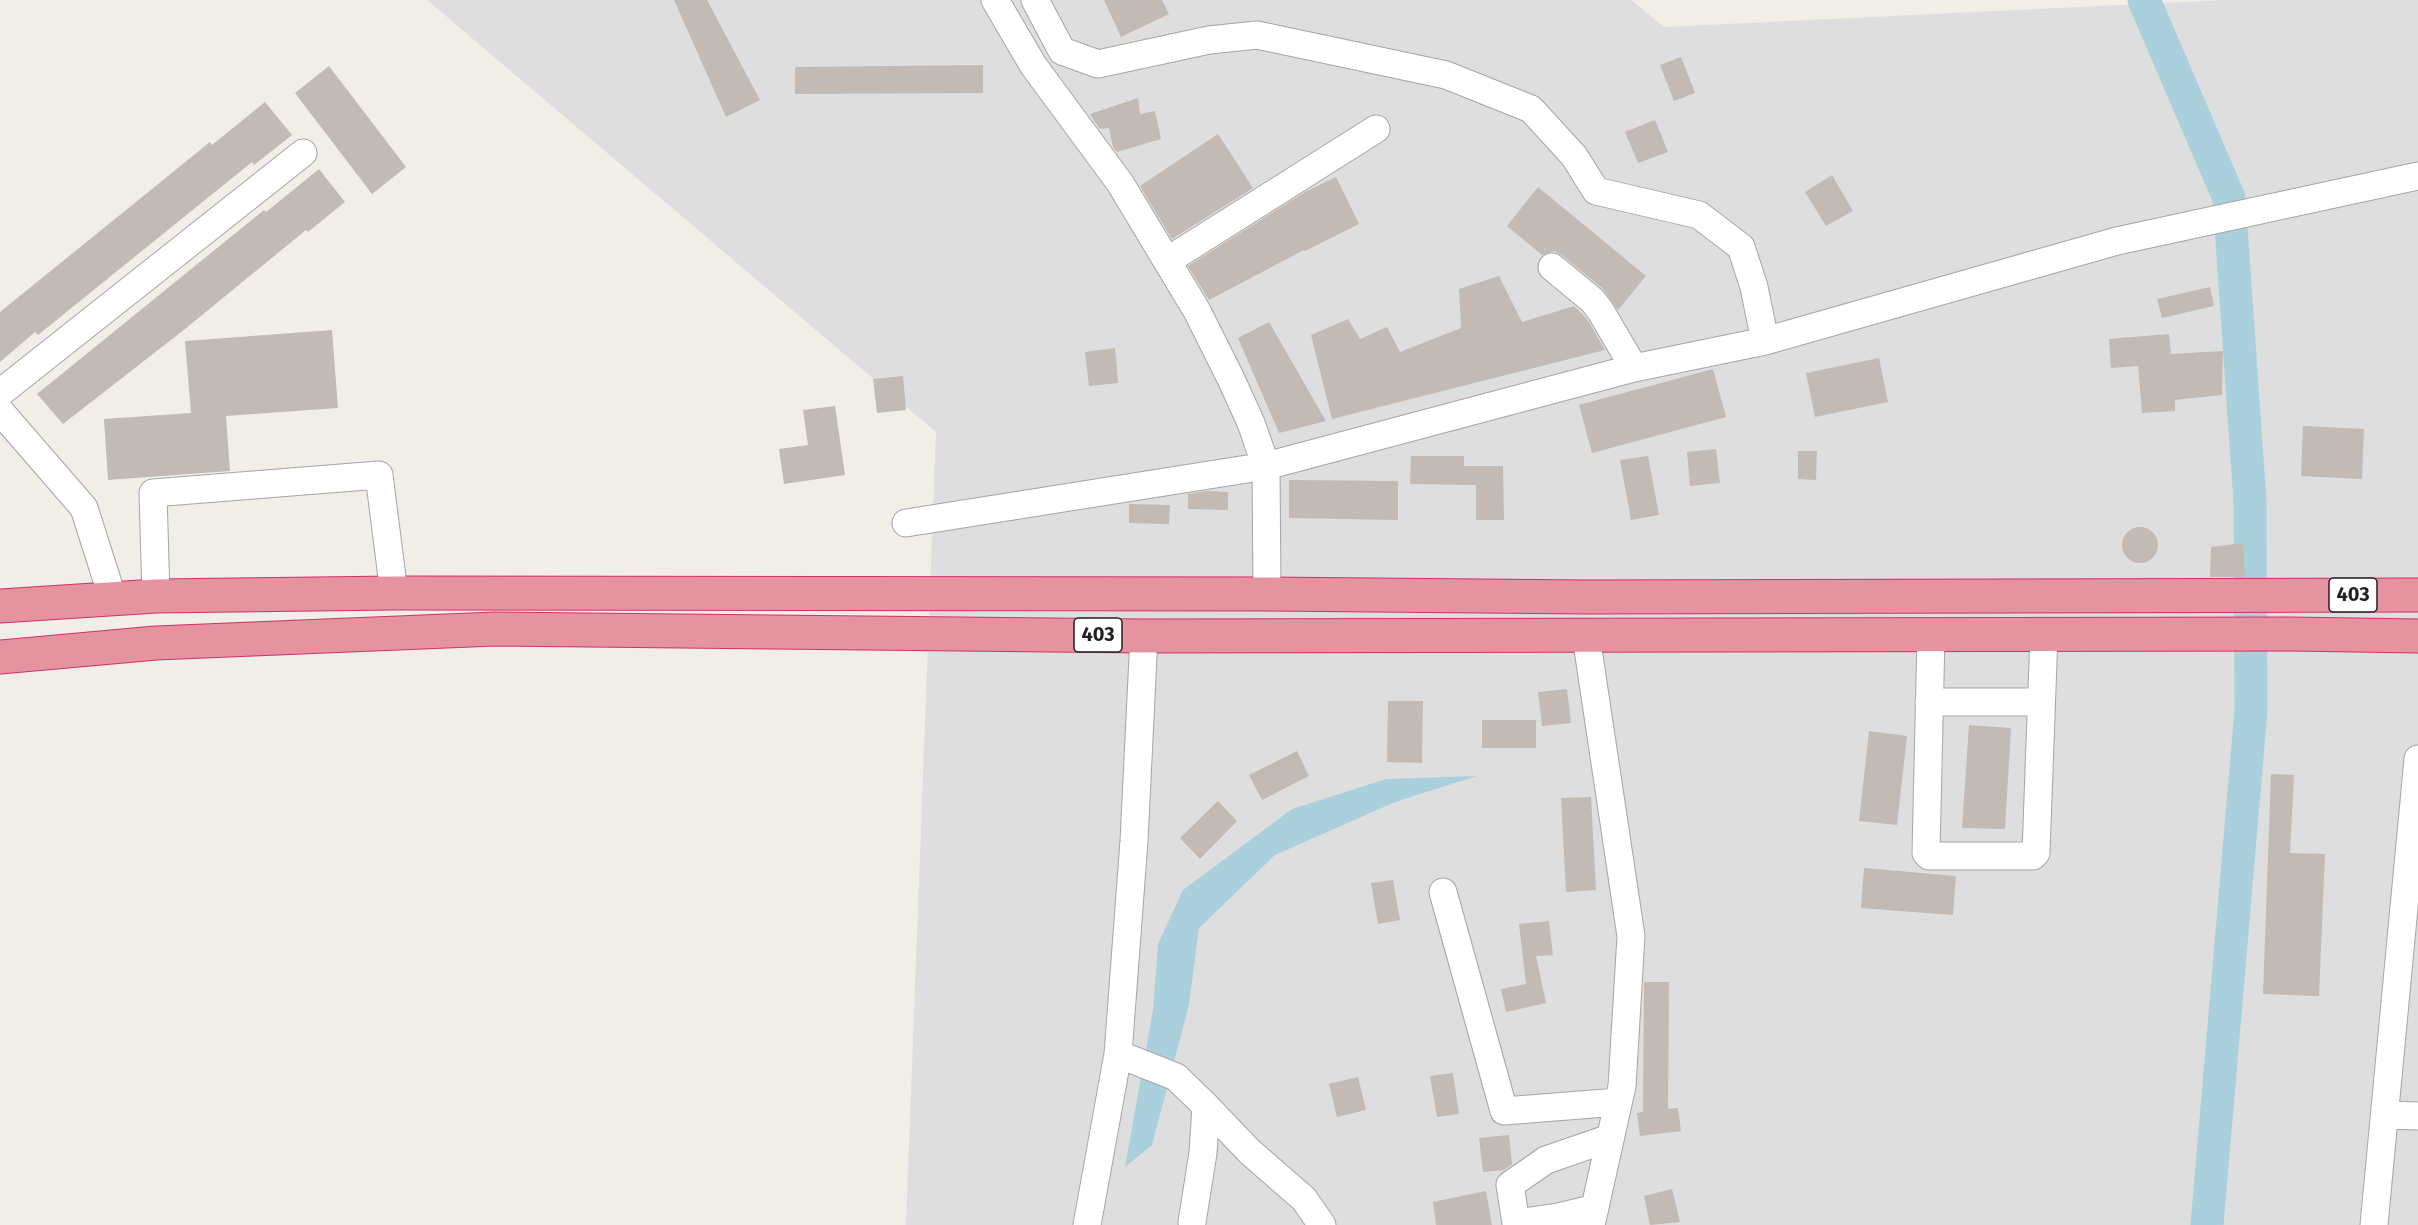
<!DOCTYPE html>
<style>
body{margin:0}
canvas{display:block;background:#f1eee8}
</style>
<canvas width="2418" height="1225"></canvas>
<script>
const g = document.querySelector('canvas').getContext('2d');
g.lineJoin = 'round';
function fillPath(path, color) { g.fillStyle = color; g.fill(path, 'evenodd'); }
const toPath = rows => new Path2D(rows.map(r => 'M' + r).join(''));
function stroke(path, color, width, dash) { g.strokeStyle = color; g.lineWidth = width; g.lineCap = dash ? 'butt' : 'round'; g.setLineDash(dash || []); g.stroke(path); }
function write(font, color, halo, rows, align = 'center') {
  g.font = font + ' "Fira Sans",sans-serif'; g.lineWidth = 6; g.setLineDash([]); g.textBaseline = 'middle'; g.strokeStyle = halo; g.fillStyle = color; for (const [text, x, y, turn = 0] of rows) {
    g.save(); g.translate(x, y); g.rotate((+turn || 0) * Math.PI / 180); g.textAlign = isNaN(turn) ? turn : align; if (halo) g.strokeText(text, 0, 0); g.fillText(text, 0, 0); g.restore();
  }
}
const residential = toPath([
 [427,0,1631,0,1664,27,2223,0,2418,0,2418,1225,906,1225,936,432]
]);
const water = toPath([
 [1477,776,1395,802,1275,855,1199,928,1189,1005,1152,1145,1125,1167,1153,1010,1158,944,1183,890,1292,809,1386,779]
]);
const river = toPath([
 [2144,0,2229,198,2250,502,2251,710,2207,1225]
]);
const building = toPath([
 [674,0,707,0,760,100,726,117],
 [1104,0,1162,0,1169,14,1121,37],
 [1681,57,1695,93,1674,101,1660,65],
 [983,65,983,93,795,94,795,67],
 [329,66,406,167,372,194,295,93],
 [1138,98,1140,114,1155,111,1161,139,1117,152,1113,147,1109,128,1100,129,1090,114],
 [265,102,292,135,254,165,252,162,38,335,35,332,0,362,0,312,210,142,212,145],
 [1655,120,1668,152,1638,163,1625,132],
 [1218,134,1253,188,1172,239,1140,186],
 [319,169,345,202,308,232,306,230,185,329,63,424,37,394,264,210,266,212],
 [1832,175,1853,211,1826,226,1805,192],
 [1336,177,1359,224,1305,251,1304,250,1209,300,1188,266,1305,192],
 [1538,187,1646,276,1618,310,1602,288,1562,255,1554,251,1542,255,1507,226],
 [1499,276,1522,322,1574,306,1587,319,1605,350,1332,419,1311,335,1348,319,1360,339,1387,327,1400,352,1461,328,1459,289],
 [2210,287,2214,306,2162,318,2157,299],
 [1269,322,1326,421,1279,433,1238,338],
 [332,330,338,408,226,416,230,471,108,480,104,419,191,413,185,341],
 [2169,334,2171,354,2223,351,2222,395,2175,400,2175,411,2142,413,2138,366,2111,368,2109,339],
 [1115,348,1118,383,1089,386,1085,352],
 [1879,358,1888,402,1815,417,1806,373],
 [1713,369,1726,417,1592,453,1579,405],
 [903,376,906,410,877,413,873,379],
 [835,406,845,475,784,484,779,449,808,445,803,410],
 [2303,426,2364,429,2362,479,2301,476],
 [1716,449,1720,483,1690,486,1687,452],
 [1798,451,1817,451,1816,480,1798,479],
 [1411,456,1464,456,1464,466,1503,466,1504,520,1476,520,1476,485,1410,484],
 [1648,456,1659,515,1631,520,1620,460],
 [1289,480,1398,481,1398,520,1289,518],
 [1207,491,1228,492,1228,510,1188,509,1188,494],
 [1129,504,1170,505,1169,524,1129,523],
 '2122 545a18 18 0 1 1 36 0a18 18 0 1 1-36 0Z',
 [2243,543,2245,577,2210,577,2211,547],
 [1567,689,1571,723,1542,726,1538,692],
 [1388,701,1423,701,1422,763,1387,762],
 [1482,720,1536,720,1536,748,1482,748],
 [1969,725,2011,728,2005,829,1962,828],
 [1869,731,1907,736,1897,825,1859,821],
 [1297,751,1309,776,1262,800,1249,775],
 [2271,774,2294,775,2290,853,2325,854,2319,996,2263,994],
 [1591,797,1596,890,1566,892,1561,798],
 [1218,801,1237,821,1200,859,1180,838],
 [1864,868,1956,876,1953,915,1861,908],
 [1393,880,1400,920,1378,924,1371,883],
 [1549,921,1553,955,1536,956,1546,1003,1506,1012,1501,989,1526,984,1519,924],
 [1644,982,1669,982,1668,1109,1678,1108,1681,1131,1640,1136,1637,1113,1643,1112],
 [1453,1073,1459,1114,1437,1117,1430,1076],
 [1358,1077,1366,1110,1337,1117,1329,1084],
 [1509,1135,1512,1164,1504,1170,1483,1172,1479,1138],
 [1672,1189,1680,1222,1650,1225,1644,1196],
 [1486,1191,1492,1225,1436,1225,1433,1202]
]);
const minor = toPath([
 [995,0,1033,65,1120,183,1197,311,1231,379,1251,423,1266,466,1267,594],
 [1035,0,1062,51,1098,64,1209,40,1257,35,1446,75,1531,109,1574,156,1596,191,1699,215,1741,247,1754,287,1765,341],
 [1167,261,1376,129],
 [1552,267,1592,300,1600,310,1634,368],
 [0,393,303,153],
 [0,411,84,508,113,599],
 [906,523,1266,466,1634,368,1765,341,2117,241,2418,176],
 [156,596,153,493,379,475,394,593],
 [1931,635,1926,853,1929,856,2033,856,2036,853,2044,634],
 [1586,636,1631,936,1622,1086,1591,1225],
 [1929,702,2041,702],
 [1443,892,1504,1111,1618,1102],
 [1118,1054,1176,1077,1206,1106,1203,1153,1192,1222],
 [1206,1106,1250,1152,1304,1199,1322,1225],
 [2385,1115,2418,1116],
 [1595,1208,1558,1217,1516,1223,1510,1185,1546,1160,1610,1138],
 [1087,1225,1118,1054,1134,841,1144,636],
 [2374,1225,2418,759]
]);
const highway = toPath([
 [0,606,156,596,394,593,1267,594,1587,597,2418,595],
 [0,657,156,643,495,629,1144,636,2291,634,2418,636]
]);
const shields = [
 [2353,595,48],
 [1098,635,48]
];
const shieldNames = [
 ["403",2353,595],
 ["403",1098,635]
];
fillPath(residential, '#dfdede');
fillPath(water, '#aad0dd');
stroke(river, '#aad0dd', 33);
fillPath(building, '#c2bab4');
stroke(minor, '#a5a5a5', 29);
stroke(highway, '#d52f64', 35);
stroke(minor, '#fff', 27);
stroke(highway, '#e593a1', 33);
for (const [x, y, w] of shields) { const box = new Path2D(); box.roundRect(x - w / 2, y - 17, w, 34, 4.5); g.fillStyle = '#fff'; g.fill(box); stroke(box, '#212121', 1.5); }
write('bold 20px', '#212121', null, shieldNames);
</script>
